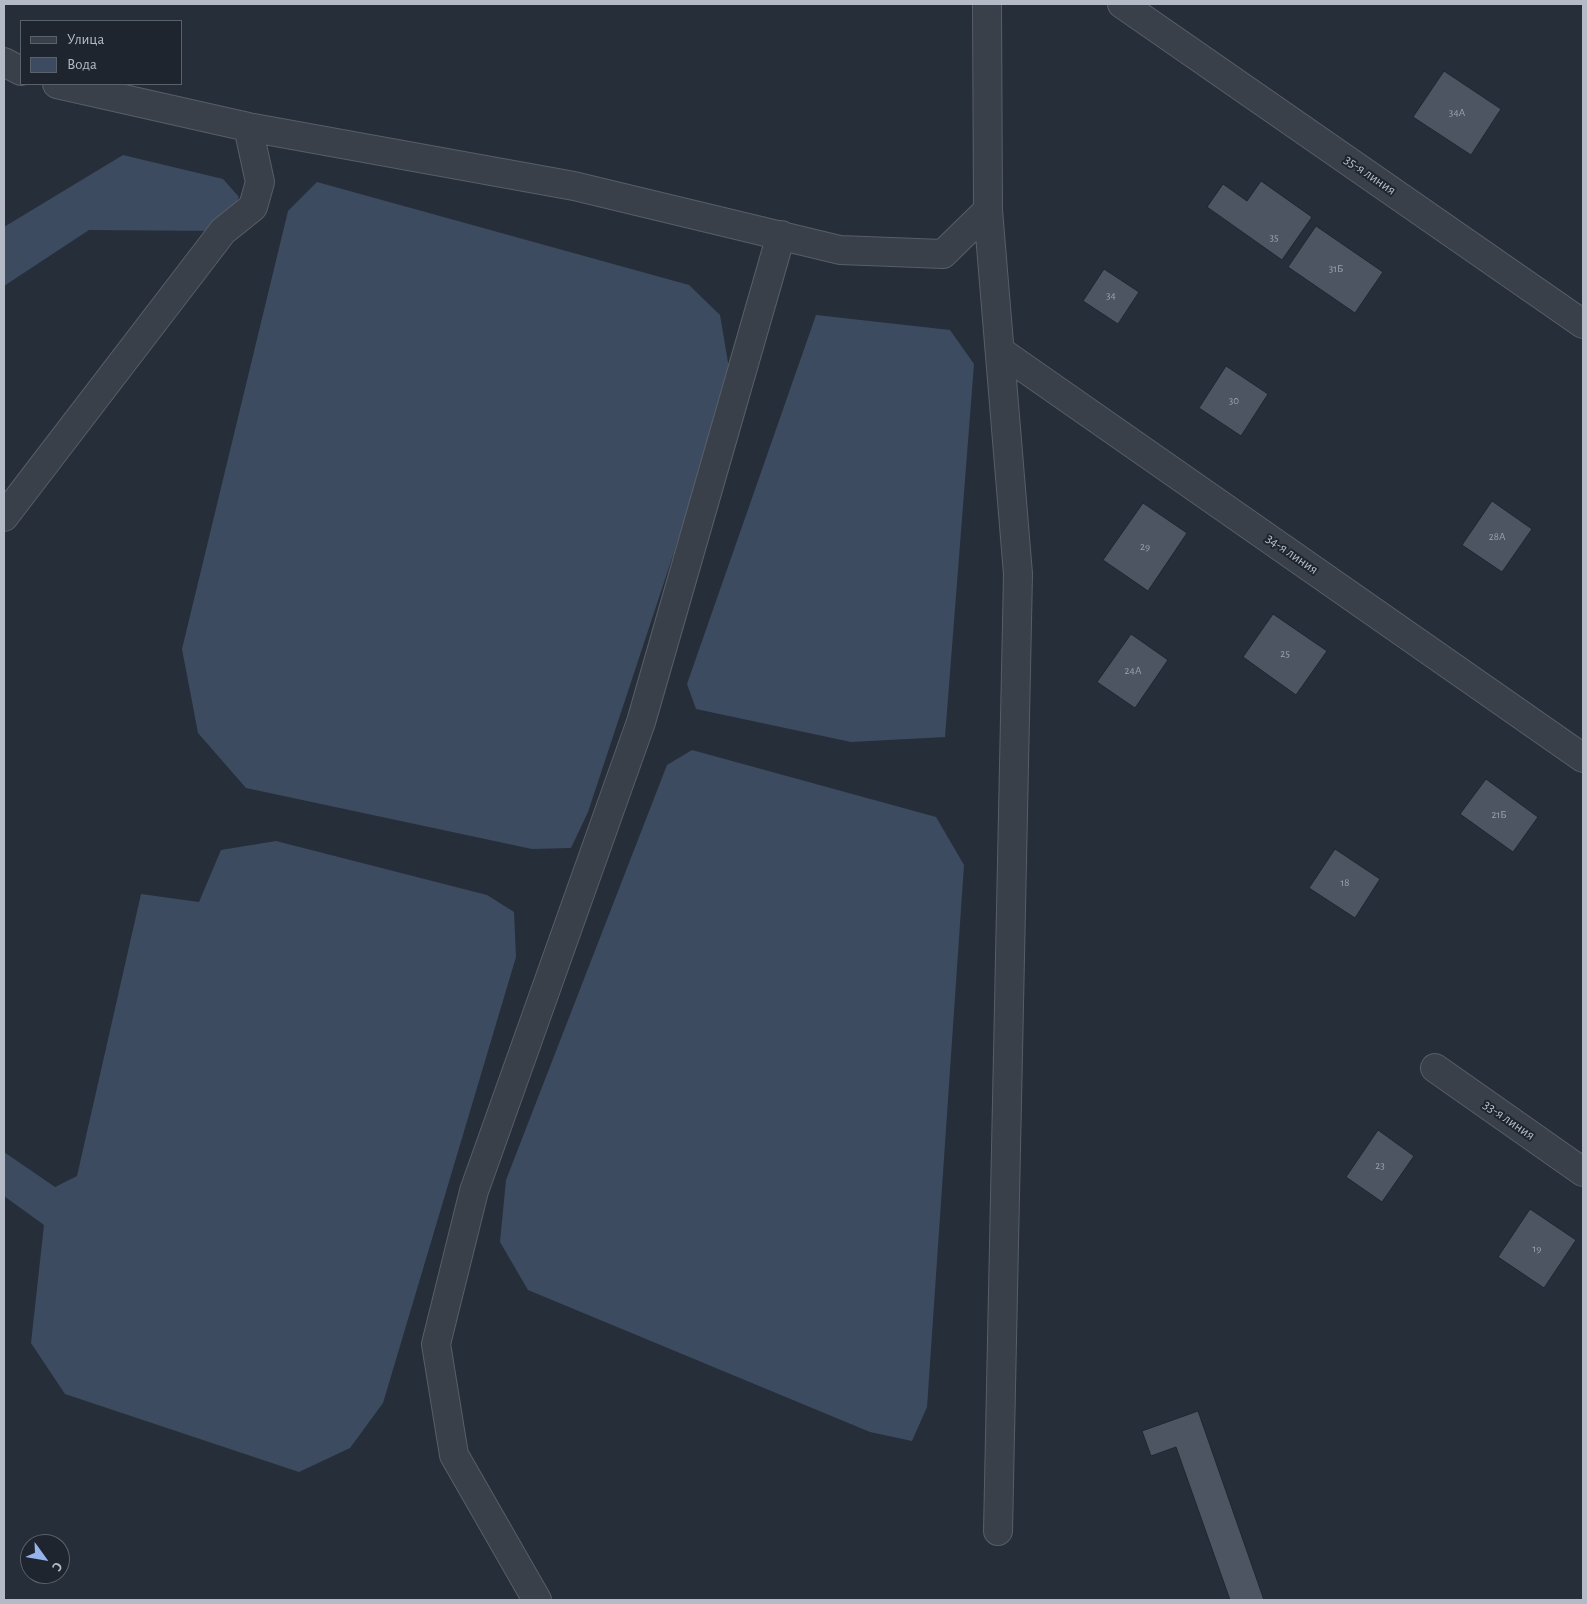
<!DOCTYPE html>
<meta charset="utf-8">
<style>
body{margin:0}
#map{position:relative;width:1587px;height:1604px;overflow:hidden;background:#262e3a;font-family:"Alegreya Sans",sans-serif}
canvas{display:block}
.frame{position:absolute;inset:0;border:5px solid #b5bbc6;pointer-events:none}
.legend{position:absolute;left:20px;top:20px;width:162px;height:65px;box-sizing:border-box;background:#1f252f;border:1px solid #5b616b;margin:0;padding:6px 9px;list-style:none;font-size:15px;color:#b5bbc6}
.legend li{display:flex;align-items:center;gap:10px;height:25px}
.legend b{width:25px;border:1px solid #5b616b}
.north{position:absolute;left:20px;top:1534px;width:50px;height:50px;box-sizing:border-box;background:#1f252f;border:1px solid #5b616b;border-radius:50%;rotate:122deg;font-size:14px;font-weight:700;line-height:20px;text-align:center;color:#b5bbc6}
.north::after{content:'';display:block;margin:auto;width:18px;height:22px;background:#95b4ec;clip-path:polygon(50% 0,100% 100%,50% 72%,0 100%)}
</style>
<div id="map">
<canvas width="1587" height="1604"></canvas>
<div class="frame"></div>
<ul class="legend">
<li><b style="height:6px;background:#3a404a"></b>Улица</li>
<li><b style="height:14px;background:#3d4b61"></b>Вода</li>
</ul>
<div class="north">С</div>
</div>
<script>
const g = document.querySelector('canvas').getContext('2d');
g.lineJoin = 'round';
function fillPath(path, color) { g.fillStyle = color; g.fill(path, 'evenodd'); }
const toPath = rows => new Path2D(rows.map(r => 'M' + r).join(''));
function stroke(path, color, width, dash) { g.strokeStyle = color; g.lineWidth = width; g.lineCap = dash ? 'butt' : 'round'; g.setLineDash(dash || []); g.stroke(path); }
function write(font, color, halo, rows, align = 'center') {
  g.font = font + ' "Alegreya Sans",sans-serif'; g.lineWidth = 4; g.setLineDash([]); g.textBaseline = 'middle'; g.strokeStyle = halo; g.fillStyle = color; for (const [text, x, y, turn = 0] of rows) {
    g.save(); g.translate(x, y); g.rotate((+turn || 0) * Math.PI / 180); g.textAlign = isNaN(turn) ? turn : align; if (halo) g.strokeText(text, 0, 0); g.fillText(text, 0, 0); g.restore();
  }
}
const water = toPath([
 [123,155,223,179,239,197,223,231,89,230,4,286,4,227],
 [317,182,689,285,720,315,731,380,588,812,571,848,532,849,246,788,198,733,182,649,288,211],
 [816,315,950,330,974,364,945,737,851,742,696,709,687,684],
 [692,750,936,817,964,865,927,1407,912,1441,870,1432,528,1290,500,1242,506,1180,667,765],
 [276,841,487,895,514,912,516,957,383,1403,350,1448,299,1472,65,1394,31,1343,44,1225,4,1196,4,1152,55,1187,77,1176,141,894,199,902,221,850]
]);
const building = toPath([
 [1444,71,1501,109,1471,155,1413,117,1444,71],
 [1261,181,1312,217,1282,260,1207,207,1223,184,1247,201,1261,181],
 [1316,226,1383,272,1355,313,1288,267,1316,226],
 [1104,269,1139,292,1118,324,1083,301,1104,269],
 [1226,366,1268,394,1241,436,1199,408,1226,366],
 [1492,501,1532,529,1502,572,1462,545,1492,501],
 [1143,503,1187,533,1148,591,1103,560,1143,503],
 [1273,614,1327,651,1296,695,1243,657,1273,614],
 [1131,634,1168,660,1135,708,1097,682,1131,634],
 [1486,779,1538,817,1513,852,1460,814,1486,779],
 [1335,849,1380,879,1355,918,1309,888,1335,849],
 [1378,1130,1414,1156,1382,1202,1346,1177,1378,1130],
 [1530,1209,1576,1240,1544,1288,1498,1257,1530,1209],
 [1198,1411,1264,1600,1230,1600,1176,1447,1151,1456,1142,1431,1198,1411]
]);
const minor = toPath([
 [1122,4,1583,324],
 [4,62,21,71],
 [57,84,248,127,574,186,840,250,943,254,988,210,987,4],
 [988,210,1018,574,998,1531],
 [1000,351,1583,758],
 [4,517,223,231,253,207,260,182,248,127],
 [1435,1068,1583,1172],
 [537,1600,454,1455,436,1344,474,1191,641,722,781,235]
]);
const numberNames = [
 ["34А",1457,113],
 ["35",1274,238],
 ["31Б",1336,269],
 ["34",1111,296],
 ["30",1234,401],
 ["28А",1497,537],
 ["29",1145,547],
 ["25",1285,654],
 ["24А",1133,671],
 ["21Б",1499,815],
 ["18",1345,883],
 ["23",1380,1166],
 ["19",1537,1249]
];
const streetNames = [
 ["35-я линия",1370,175,35],
 ["34-я линия",1292,554,35],
 ["33-я линия",1509,1120,35]
];
fillPath(water, '#3d4b61');
fillPath(building, '#4d5563');
stroke(building, '#212731', 1);
stroke(minor, '#585e68', 30);
stroke(minor, '#3a404a', 28);
write('11px', '#9ba2ad', null, numberNames);
write('14px', '#b5bbc6', '#1f252f', streetNames);
</script>
